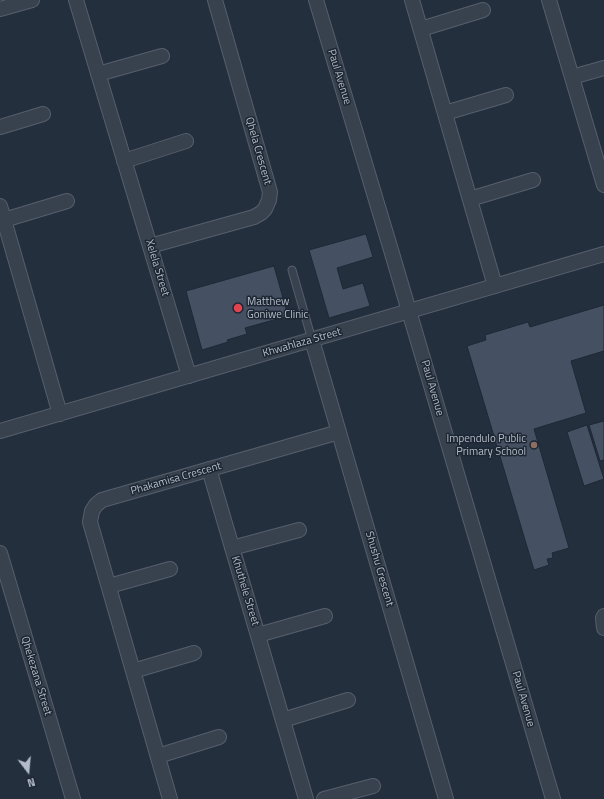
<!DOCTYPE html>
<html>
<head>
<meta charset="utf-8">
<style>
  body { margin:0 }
  #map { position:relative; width:604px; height:799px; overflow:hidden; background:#242f3e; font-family:"Titillium Web",sans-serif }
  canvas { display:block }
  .north { position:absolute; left:8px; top:751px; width:40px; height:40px; -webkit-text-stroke:3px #1d2633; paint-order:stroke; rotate:164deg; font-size:11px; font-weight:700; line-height:16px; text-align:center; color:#b4bcc9 }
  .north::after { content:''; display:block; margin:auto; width:14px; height:18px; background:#b4bcc9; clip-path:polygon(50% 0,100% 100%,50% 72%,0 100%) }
</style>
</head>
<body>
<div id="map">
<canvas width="604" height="799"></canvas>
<div class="north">N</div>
</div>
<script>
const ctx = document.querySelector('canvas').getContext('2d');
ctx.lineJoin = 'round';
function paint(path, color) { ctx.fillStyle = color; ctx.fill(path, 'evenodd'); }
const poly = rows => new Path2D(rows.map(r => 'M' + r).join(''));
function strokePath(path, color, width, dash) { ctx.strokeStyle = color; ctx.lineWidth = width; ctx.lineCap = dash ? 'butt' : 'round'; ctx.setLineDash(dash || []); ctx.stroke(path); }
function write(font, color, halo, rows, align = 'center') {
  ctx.font = font + ' "Titillium Web",sans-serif'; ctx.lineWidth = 3; ctx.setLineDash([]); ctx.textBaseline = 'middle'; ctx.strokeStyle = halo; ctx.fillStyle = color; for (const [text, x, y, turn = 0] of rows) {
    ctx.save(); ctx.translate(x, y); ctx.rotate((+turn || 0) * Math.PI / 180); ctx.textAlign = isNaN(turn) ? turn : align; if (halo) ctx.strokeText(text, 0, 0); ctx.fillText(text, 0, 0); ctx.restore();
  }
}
const building = poly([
  [366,234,373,257,337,268,343,289,363,283,370,306,329,318,309,250,366,234],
  [274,266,288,316,245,328,247,334,227,340,228,342,202,350,186,291,274,266],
  [604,305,604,351,571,361,586,413,534,429,569,548,552,553,553,558,547,559,549,565,534,570,467,346,486,340,485,335,528,322,530,327,604,305],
  [604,421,604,460,600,461,589,425,604,421],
  [587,425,604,479,584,486,567,432,587,425]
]);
const service = poly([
  [292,270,312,340]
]);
const minor = poly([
  [76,0,189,376],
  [316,0,391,250,553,799],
  [412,0,495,286],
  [549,0,604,185],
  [0,9,32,0],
  [421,29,483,10],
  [98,74,162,56],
  [572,77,604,68],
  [445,113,506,95],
  [0,127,43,114],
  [124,161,186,141],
  [470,199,533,180],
  [0,206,60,414],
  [4,220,67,201],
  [150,246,254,217,261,213,265,209,269,200,270,192,215,0],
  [312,340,446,799],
  [0,431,604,254],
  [209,469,306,799],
  [232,548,299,530],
  [0,553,73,799],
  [109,586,170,569],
  [604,616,603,618,604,628],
  [258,635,325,616],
  [133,671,194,653],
  [283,720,348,700],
  [158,756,219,737],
  [170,799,90,522,92,511,96,505,102,500,339,432],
  [324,799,373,786]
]);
const markers = [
  [238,308,5,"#e0444e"],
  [534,445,4,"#8d6e63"]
];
const streetNames = [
  ["Paul Avenue",339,77,73],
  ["Qhela Crescent",258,151,74],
  ["Xelela Street",157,268,73],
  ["Khwahlaza Street",302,343,-16],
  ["Paul Avenue",432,388,74],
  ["Phakamisa Crescent",176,479,-16],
  ["Shushu Crescent",379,569,74],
  ["Khuthele Street",245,591,73],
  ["Qhekezana Street",36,676,73],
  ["Paul Avenue",523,699,74]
];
const poiNames = [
  ["Matthew",247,302],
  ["Goniwe Clinic",247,315],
  ["Impendulo Public",526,439,"right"],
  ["Primary School",526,452,"right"]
];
paint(building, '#455162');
strokePath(building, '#1f2835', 1);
strokePath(service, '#565f6c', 9);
strokePath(minor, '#565f6c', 16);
strokePath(service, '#38414e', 7);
strokePath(minor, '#38414e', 14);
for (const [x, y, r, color] of markers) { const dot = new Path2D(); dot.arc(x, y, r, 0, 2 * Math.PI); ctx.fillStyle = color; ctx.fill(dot); strokePath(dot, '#1d2633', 1.5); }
write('11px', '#b4bcc9', '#1d2633', streetNames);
write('11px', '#b4bcc9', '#1d2633', poiNames, 'left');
</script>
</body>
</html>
